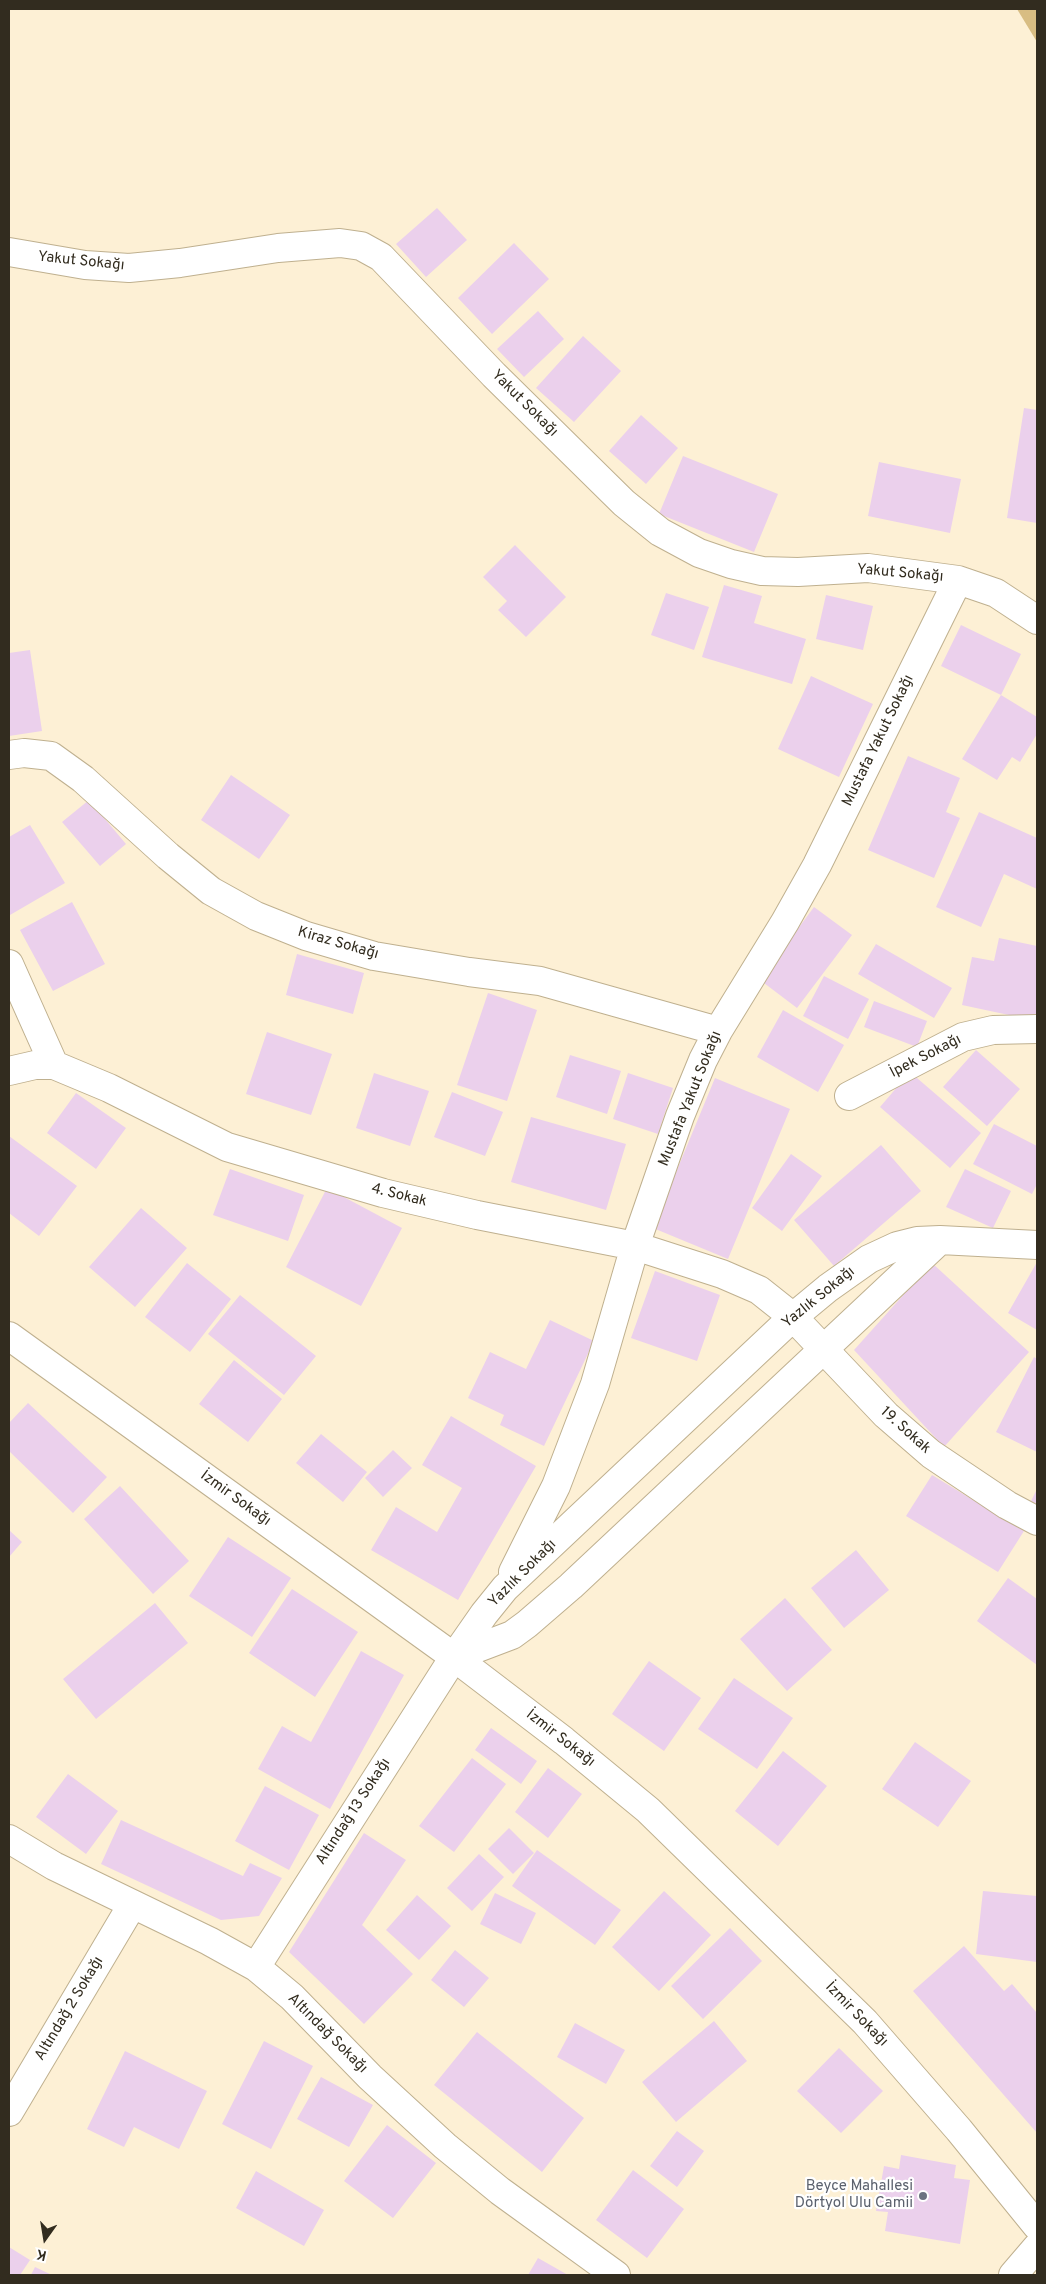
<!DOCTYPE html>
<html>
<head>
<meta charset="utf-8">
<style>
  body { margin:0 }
  #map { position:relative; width:1046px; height:2284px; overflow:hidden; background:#fdf0d5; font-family:Overpass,sans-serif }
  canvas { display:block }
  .frame { position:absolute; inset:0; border:10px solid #322c1f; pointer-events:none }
  .north { position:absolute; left:20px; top:2214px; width:50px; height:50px; -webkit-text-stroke:4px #fff; paint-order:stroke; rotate:193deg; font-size:14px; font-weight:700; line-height:20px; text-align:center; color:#322c1f }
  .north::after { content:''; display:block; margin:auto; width:18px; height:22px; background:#322c1f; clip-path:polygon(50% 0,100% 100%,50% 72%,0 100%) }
</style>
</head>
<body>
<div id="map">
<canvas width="1046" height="2284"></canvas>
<div class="frame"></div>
<div class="north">K</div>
</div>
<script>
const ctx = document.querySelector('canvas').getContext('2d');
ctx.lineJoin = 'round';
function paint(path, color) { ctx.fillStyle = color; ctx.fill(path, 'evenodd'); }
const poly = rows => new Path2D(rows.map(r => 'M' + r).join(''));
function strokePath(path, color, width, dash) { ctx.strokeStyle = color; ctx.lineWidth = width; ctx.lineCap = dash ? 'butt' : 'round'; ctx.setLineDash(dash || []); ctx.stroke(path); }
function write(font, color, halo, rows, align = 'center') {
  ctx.font = font + ' Overpass,sans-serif'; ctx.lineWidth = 4.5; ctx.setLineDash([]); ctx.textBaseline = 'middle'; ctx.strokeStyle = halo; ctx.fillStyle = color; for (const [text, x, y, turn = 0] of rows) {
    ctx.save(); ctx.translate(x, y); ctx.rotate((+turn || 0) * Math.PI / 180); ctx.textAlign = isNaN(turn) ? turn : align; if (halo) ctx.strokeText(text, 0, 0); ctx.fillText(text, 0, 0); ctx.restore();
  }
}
const green = poly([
  [1017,9,1037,9,1037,42]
]);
const building = poly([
  [437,208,467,240,426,277,396,244],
  [514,243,549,279,492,334,458,298],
  [538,311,564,339,524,377,497,349],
  [583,336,621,371,574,422,536,388],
  [1024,408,1037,410,1037,523,1007,518],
  [641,415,678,448,646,484,609,451],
  [683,456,778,494,754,552,659,514],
  [879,462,961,479,950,533,868,516],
  [515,545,566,597,526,637,498,610,507,601,483,577],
  [724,585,762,596,754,623,806,639,792,684,702,657],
  [666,593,709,607,694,650,651,635],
  [826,595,873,606,863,650,816,639],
  [961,625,1021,654,1001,695,941,666],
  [30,650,42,731,9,736,9,653],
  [811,676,873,704,839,777,778,749],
  [1001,695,1037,717,1037,734,1020,762,1012,757,997,780,962,759],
  [908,756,960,778,946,812,960,818,934,878,868,850],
  [231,775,290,815,259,859,201,820],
  [89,800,126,844,100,866,62,822],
  [979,812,1037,838,1037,889,1004,874,981,927,936,907],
  [30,825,65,883,10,915,9,912,9,837],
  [72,902,105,964,53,991,20,930],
  [814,907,852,935,797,1008,760,980],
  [999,938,1037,946,1037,1021,962,1005,972,957,994,961],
  [876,944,952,988,934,1018,858,974],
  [297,954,364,973,353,1014,286,995],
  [824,976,869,999,848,1039,803,1016],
  [488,993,537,1010,507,1101,457,1085],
  [874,1001,927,1021,917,1047,864,1027],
  [783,1010,844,1045,818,1092,757,1057],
  [267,1032,332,1054,311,1115,246,1094],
  [976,1050,1020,1089,987,1126,943,1087],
  [570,1055,621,1071,607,1114,556,1097],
  [910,1072,981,1133,950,1168,880,1107],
  [374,1073,429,1091,410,1146,356,1128],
  [628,1073,673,1088,658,1134,613,1119],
  [715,1078,790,1109,728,1259,653,1228],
  [452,1092,503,1112,485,1156,434,1137],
  [76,1093,126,1128,96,1169,47,1133],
  [531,1117,626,1144,606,1210,511,1182],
  [994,1124,1037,1146,1037,1184,1032,1194,973,1164],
  [9,1136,77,1186,39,1236,9,1213],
  [881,1145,921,1191,834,1266,794,1220],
  [791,1154,822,1176,782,1231,752,1208],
  [230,1169,304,1195,288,1241,213,1215],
  [965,1169,1011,1191,993,1228,946,1207],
  [327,1188,402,1228,361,1306,286,1267],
  [141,1208,187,1248,135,1307,89,1267],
  [1037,1262,1037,1330,1008,1313],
  [187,1263,231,1299,190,1352,145,1317],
  [932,1263,1029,1352,944,1447,854,1350],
  [655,1271,720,1295,697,1361,631,1338],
  [240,1295,316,1356,284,1395,208,1334],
  [550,1320,594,1341,544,1446,500,1425,504,1415,468,1398,490,1352,526,1369],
  [1034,1357,1037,1359,1037,1452,996,1432],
  [234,1360,282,1399,248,1442,199,1404],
  [28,1403,107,1477,73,1513,9,1451,9,1423],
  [451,1416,536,1466,458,1600,371,1550,396,1507,437,1532,462,1488,422,1465],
  [321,1434,367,1472,343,1502,296,1463],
  [393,1450,412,1468,383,1497,365,1478],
  [932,1475,1024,1531,998,1572,906,1516],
  [120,1486,189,1561,153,1594,84,1519],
  [1037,1489,1037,1504,1031,1501],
  [9,1530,22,1542,9,1557],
  [228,1537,291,1578,252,1637,189,1596],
  [856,1550,889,1590,844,1628,811,1588],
  [1008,1578,1037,1599,1037,1665,977,1621],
  [292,1589,358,1632,315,1697,249,1653],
  [785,1598,832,1650,787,1691,740,1639],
  [155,1603,188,1643,96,1719,63,1679],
  [361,1651,404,1675,330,1809,258,1769,282,1726,311,1742],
  [649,1661,701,1698,664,1751,612,1714],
  [734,1678,793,1718,757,1769,698,1729],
  [491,1728,537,1761,521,1784,475,1750],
  [915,1742,971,1781,938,1827,882,1789],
  [783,1751,827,1786,778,1846,735,1811],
  [472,1758,506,1784,454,1852,419,1826],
  [548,1768,582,1794,548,1838,515,1812],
  [68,1774,118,1811,86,1854,36,1817],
  [265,1786,319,1815,289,1870,235,1841],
  [121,1820,243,1876,250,1863,282,1878,259,1916,221,1920,101,1864],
  [509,1828,534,1853,513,1874,488,1849],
  [364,1833,406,1860,362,1925,413,1974,364,2024,289,1952],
  [537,1850,621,1910,595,1945,512,1886],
  [479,1854,504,1877,472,1911,447,1888],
  [664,1891,711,1935,659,1991,612,1947],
  [983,1891,1037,1896,1037,1962,976,1954],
  [495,1893,536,1913,521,1944,480,1924],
  [417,1895,451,1926,419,1960,386,1930],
  [730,1928,762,1961,703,2019,671,1986],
  [964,1946,1004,1991,1012,1984,1037,2013,1037,2133,913,1991],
  [455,1950,489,1978,464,2007,431,1980],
  [714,2021,747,2061,676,2122,642,2082],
  [575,2023,625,2050,606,2084,557,2057],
  [477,2032,584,2118,542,2172,434,2085],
  [264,2041,313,2066,271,2149,222,2124],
  [839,2048,883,2091,841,2133,797,2091],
  [125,2051,207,2091,179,2149,134,2127,124,2147,87,2129],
  [321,2077,373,2105,349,2147,297,2119],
  [387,2125,436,2163,393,2218,344,2181],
  [677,2131,704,2151,677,2187,650,2166],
  [901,2155,956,2165,954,2178,970,2180,960,2244,885,2231,888,2212,876,2211,884,2166,899,2169],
  [633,2170,684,2209,647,2258,596,2220],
  [256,2171,324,2210,304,2246,236,2208],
  [9,2247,30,2260,20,2275,9,2275],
  [538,2258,568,2275,528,2275],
  [35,2267,52,2275,31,2275]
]);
const minor = poly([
  [9,252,85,265,129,268,180,263,278,248,340,243,361,246,381,257,494,375,624,503,660,532,699,553,731,564,762,571,798,572,868,568,958,580,996,593,1037,620],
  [9,755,24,753,51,756,83,779,168,856,211,891,256,916,306,936,374,956,469,972,540,981,718,1031],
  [9,964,54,1065],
  [9,1071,35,1065,54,1065,109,1088,227,1147,383,1193,477,1215,635,1246,722,1274,759,1290,793,1317,886,1415,931,1454,1007,1505,1037,1521],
  [849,1096,963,1037,993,1030,1037,1029],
  [940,1240,1037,1245],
  [513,1572,556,1486,577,1431,595,1384,635,1246,680,1116,703,1060,718,1031,785,922,817,865,958,580],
  [9,1839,54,1866,209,1941,256,1967,292,1997,370,2077,445,2146,500,2191,616,2275],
  [256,1967,454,1657,484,1614,505,1588,793,1317,828,1288,869,1259,897,1246,917,1241,940,1240,571,1586,527,1624,512,1635,454,1657],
  [9,2112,132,1905],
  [1013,2275,1037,2247]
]);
const tertiary = poly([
  [9,1336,454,1657,564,1741,648,1810,865,2022,959,2130,1037,2226]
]);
const markers = [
  [923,2196,5,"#6b7280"]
];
const streetNames = [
  ["Yakut Sokağı",81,262,6],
  ["Yakut Sokağı",524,404,45],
  ["Yakut Sokağı",900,574,5],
  ["Mustafa Yakut Sokağı",879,741,-64],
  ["Kiraz Sokağı",338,944,16],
  ["İpek Sokağı",926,1057,-27],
  ["Mustafa Yakut Sokağı",691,1099,-68],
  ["4. Sokak",399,1196,14],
  ["Yazlık Sokağı",819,1298,-39],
  ["19. Sokak",905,1431,42],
  ["İzmir Sokağı",235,1499,36],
  ["Yazlık Sokağı",523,1574,-45],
  ["İzmir Sokağı",560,1739,38],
  ["Altındağ 13 Sokağı",354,1812,-57],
  ["Altındağ 2 Sokağı",70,2009,-59],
  ["İzmir Sokağı",856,2015,46],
  ["Altındağ Sokağı",327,2034,45]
];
const worshipNames = [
  ["Beyce Mahallesi",913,2187],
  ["Dörtyol Ulu Camii",913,2204]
];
paint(green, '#d8bd83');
paint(building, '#ebd0ec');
strokePath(minor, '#bfb08f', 30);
strokePath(tertiary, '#bfb08f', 30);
strokePath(minor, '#fff', 28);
strokePath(tertiary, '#fff', 28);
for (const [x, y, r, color] of markers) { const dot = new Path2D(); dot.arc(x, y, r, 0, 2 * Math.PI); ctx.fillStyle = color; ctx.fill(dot); strokePath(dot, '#fff', 2); }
write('15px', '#322c1f', '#fff', streetNames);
write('15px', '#5b616d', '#fff', worshipNames, 'right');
</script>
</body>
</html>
